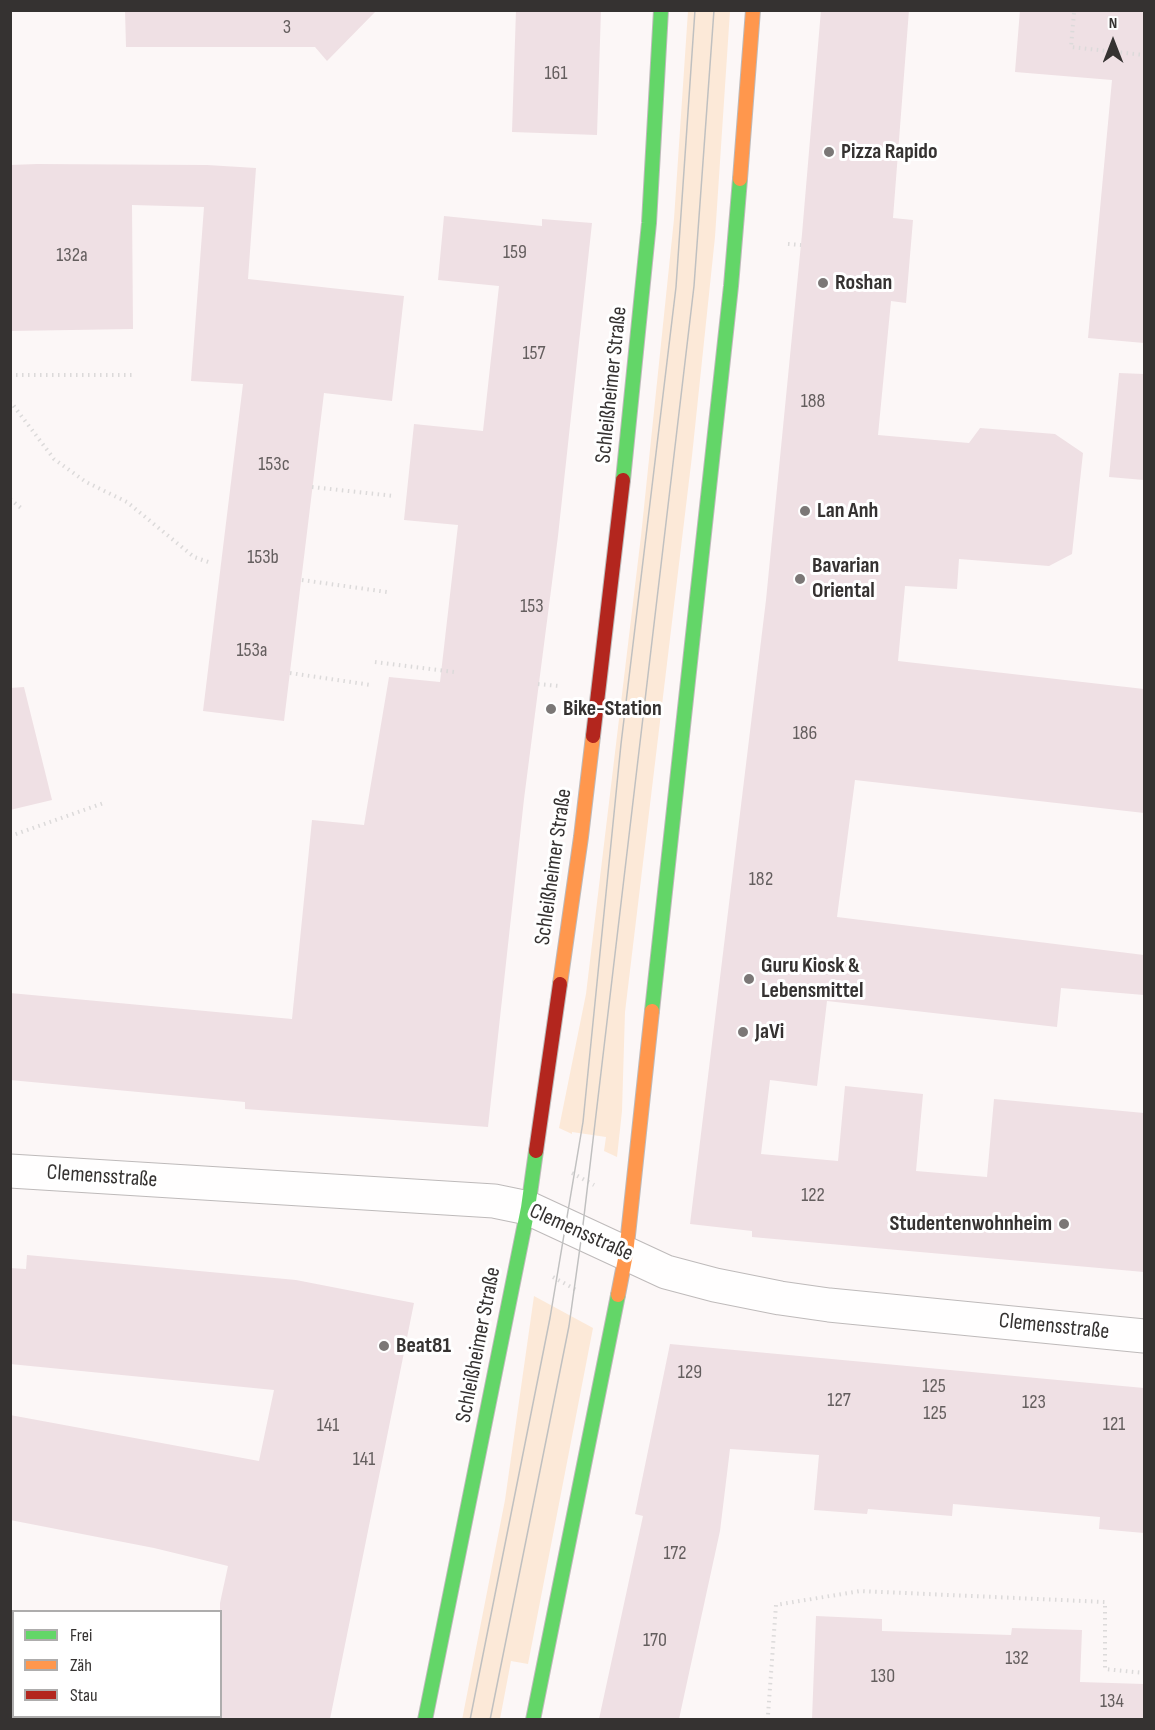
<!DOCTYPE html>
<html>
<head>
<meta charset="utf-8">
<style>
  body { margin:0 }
  #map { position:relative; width:1155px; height:1730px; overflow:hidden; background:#fcf7f7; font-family:"Sofia Sans Condensed",sans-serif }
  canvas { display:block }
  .frame { position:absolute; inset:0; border:12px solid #353231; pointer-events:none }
  .legend { position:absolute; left:12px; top:1610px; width:210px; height:108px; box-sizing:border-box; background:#fff; border:2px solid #aeadad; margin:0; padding:8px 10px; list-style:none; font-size:18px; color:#353231 }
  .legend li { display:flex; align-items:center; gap:12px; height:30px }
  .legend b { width:30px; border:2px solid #aeadad }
  .north { position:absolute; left:1083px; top:12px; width:60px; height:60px; -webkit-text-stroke:4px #fff; paint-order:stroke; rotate:0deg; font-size:16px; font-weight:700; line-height:24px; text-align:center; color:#353231 }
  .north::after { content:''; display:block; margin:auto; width:21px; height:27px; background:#353231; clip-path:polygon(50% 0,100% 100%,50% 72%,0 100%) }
</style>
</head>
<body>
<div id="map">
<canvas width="1155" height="1730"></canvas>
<div class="frame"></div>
<ul class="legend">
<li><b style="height:8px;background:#63d668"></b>Frei</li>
<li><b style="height:8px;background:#ff974d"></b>Zäh</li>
<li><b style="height:8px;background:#b3261e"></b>Stau</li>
</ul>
<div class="north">N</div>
</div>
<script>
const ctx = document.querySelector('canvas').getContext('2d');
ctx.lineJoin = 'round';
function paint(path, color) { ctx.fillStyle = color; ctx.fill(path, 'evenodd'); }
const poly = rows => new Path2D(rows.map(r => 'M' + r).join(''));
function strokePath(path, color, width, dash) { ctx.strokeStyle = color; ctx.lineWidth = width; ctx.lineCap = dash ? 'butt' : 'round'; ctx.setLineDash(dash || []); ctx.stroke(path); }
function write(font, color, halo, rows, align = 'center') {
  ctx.font = font + ' "Sofia Sans Condensed",sans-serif'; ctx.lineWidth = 6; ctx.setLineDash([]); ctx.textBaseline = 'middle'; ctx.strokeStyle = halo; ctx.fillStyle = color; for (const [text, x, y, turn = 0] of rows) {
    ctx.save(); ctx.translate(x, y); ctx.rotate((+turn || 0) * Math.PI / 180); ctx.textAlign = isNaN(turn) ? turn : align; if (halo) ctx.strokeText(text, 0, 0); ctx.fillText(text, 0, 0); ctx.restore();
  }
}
const green = poly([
  [688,11,730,11,715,237,692,456,625,1012,622,1111,617,1157,604,1151,606,1137,572,1132,572,1134,559,1128,586,994,641,536,674,219],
  [534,1296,593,1328,528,1664,511,1661,500,1719,462,1720,505,1500]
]);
const building = poly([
  [125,10,377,10,327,61,315,47,126,47],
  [516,10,601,10,597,135,512,132],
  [821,10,909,10,893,218,913,220,906,303,891,301,878,435,969,443,980,428,1055,434,1083,453,1072,554,1049,566,959,559,957,589,905,586,898,661,1144,689,1144,813,855,780,837,917,1144,955,1144,995,1061,988,1057,1027,827,1001,817,1086,770,1080,761,1154,838,1161,845,1086,923,1094,916,1171,987,1177,994,1099,1144,1113,1144,1272,752,1237,752,1231,690,1224,766,600,802,234],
  [1020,10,1144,10,1144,343,1088,338,1112,80,1015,72],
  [37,164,207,165,256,168,248,279,404,296,392,401,324,393,284,721,203,711,243,384,191,381,204,207,132,205,133,329,10,331,10,165],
  [444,216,542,226,542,219,592,223,558,536,524,799,488,1127,245,1109,245,1102,10,1080,10,993,292,1019,312,820,364,825,389,677,440,682,458,525,404,520,414,424,483,431,499,286,438,280],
  [1119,373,1144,374,1144,480,1109,477],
  [24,687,52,800,10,810,10,688],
  [27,1255,296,1280,414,1303,330,1719,220,1719,220,1603,228,1566,154,1548,10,1520,10,1415,259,1461,274,1390,10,1364,10,1268,26,1269],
  [670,1344,1144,1388,1144,1533,1099,1529,1100,1517,953,1504,952,1516,868,1509,867,1514,814,1510,819,1455,730,1449,720,1531,679,1719,599,1719,643,1516,635,1514],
  [816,1616,882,1619,882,1631,1011,1635,1012,1628,1082,1630,1080,1682,1144,1684,1144,1719,812,1719]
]);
const path = poly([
  [1074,13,1071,47,1144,55],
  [788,244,801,245],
  [10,375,133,375],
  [10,401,54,459,86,482,127,502,194,557,211,563],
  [312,487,394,496],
  [10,499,21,508],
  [302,580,387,592],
  [375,662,454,672],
  [290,673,371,685],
  [538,684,559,686],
  [10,836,104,803],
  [572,1173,594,1185],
  [553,1277,578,1291],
  [766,1720,768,1715,776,1605,860,1591,1105,1602,1105,1669,1144,1673]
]);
const street = poly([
  [10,1171,494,1201,528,1208,666,1272,715,1285,780,1298,829,1305,1144,1336]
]);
const fast = poly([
  [623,480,649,223,661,10],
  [652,1011,731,286,740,179],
  [425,1720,528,1208,536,1151],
  [533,1720,618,1295]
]);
const slow = poly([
  [740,179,753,10],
  [560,984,581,837,593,736],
  [618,1295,626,1254,652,1011]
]);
const jam = poly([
  [593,736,623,480],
  [536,1151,560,984]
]);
const tram = poly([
  [470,1720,550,1318,583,1122,621,744,676,287,695,10],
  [490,1720,569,1326,582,1233,694,286,714,10]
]);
const markers = [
  [829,152,6,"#7b7776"],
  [823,283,6,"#7b7776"],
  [805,511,6,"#7b7776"],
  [800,579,6,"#7b7776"],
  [551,709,6,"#7b7776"],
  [749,979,6,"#7b7776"],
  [743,1032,6,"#7b7776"],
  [1064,1224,6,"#7b7776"],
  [384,1346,6,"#7b7776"]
];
const numberNames = [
  ["3",287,28],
  ["161",556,74],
  ["159",515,253],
  ["132a",72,256],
  ["157",534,354],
  ["188",813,402],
  ["153c",274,465],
  ["153b",263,558],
  ["153",532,607],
  ["153a",252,651],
  ["186",805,734],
  ["182",761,880],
  ["122",813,1196],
  ["129",690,1373],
  ["125",934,1387],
  ["127",839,1401],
  ["123",1034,1403],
  ["125",935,1414],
  ["121",1114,1425],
  ["141",328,1426],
  ["141",364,1460],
  ["172",675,1554],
  ["170",655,1641],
  ["132",1017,1659],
  ["130",883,1677],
  ["134",1112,1702]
];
const poiNames = [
  ["Pizza Rapido",841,152],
  ["Roshan",835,283],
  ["Lan Anh",817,511],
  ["Bavarian",812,566],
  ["Oriental",812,591],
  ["Bike-Station",563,709],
  ["Guru Kiosk &",761,966],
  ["Lebensmittel",761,991],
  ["JaVi",755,1032],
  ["Studentenwohnheim",1052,1224,"right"],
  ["Beat81",396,1346]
];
const streetNames = [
  ["Schleißheimer Straße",612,385,-84],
  ["Schleißheimer Straße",554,867,-82],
  ["Clemensstraße",102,1177,4],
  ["Clemensstraße",581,1233,24],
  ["Clemensstraße",1054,1327,6],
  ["Schleißheimer Straße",479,1345,-79]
];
paint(green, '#fce9d8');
paint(building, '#efe0e4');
strokePath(street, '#bebaba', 35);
strokePath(fast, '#bebaba', 16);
strokePath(slow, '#bebaba', 16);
strokePath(jam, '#bebaba', 16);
strokePath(path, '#dcdada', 4, [1.5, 4.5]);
strokePath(street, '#fffefe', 33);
strokePath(fast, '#63d668', 14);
strokePath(slow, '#ff974d', 14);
strokePath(jam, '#b3261e', 14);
strokePath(tram, '#c0c0c0', 1.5);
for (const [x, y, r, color] of markers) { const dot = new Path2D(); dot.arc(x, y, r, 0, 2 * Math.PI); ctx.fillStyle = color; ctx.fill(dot); strokePath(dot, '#fff', 2); }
write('20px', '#645e5e', null, numberNames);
write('bold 22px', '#353231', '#fff', poiNames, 'left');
write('22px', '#353231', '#fff', streetNames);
</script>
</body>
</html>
